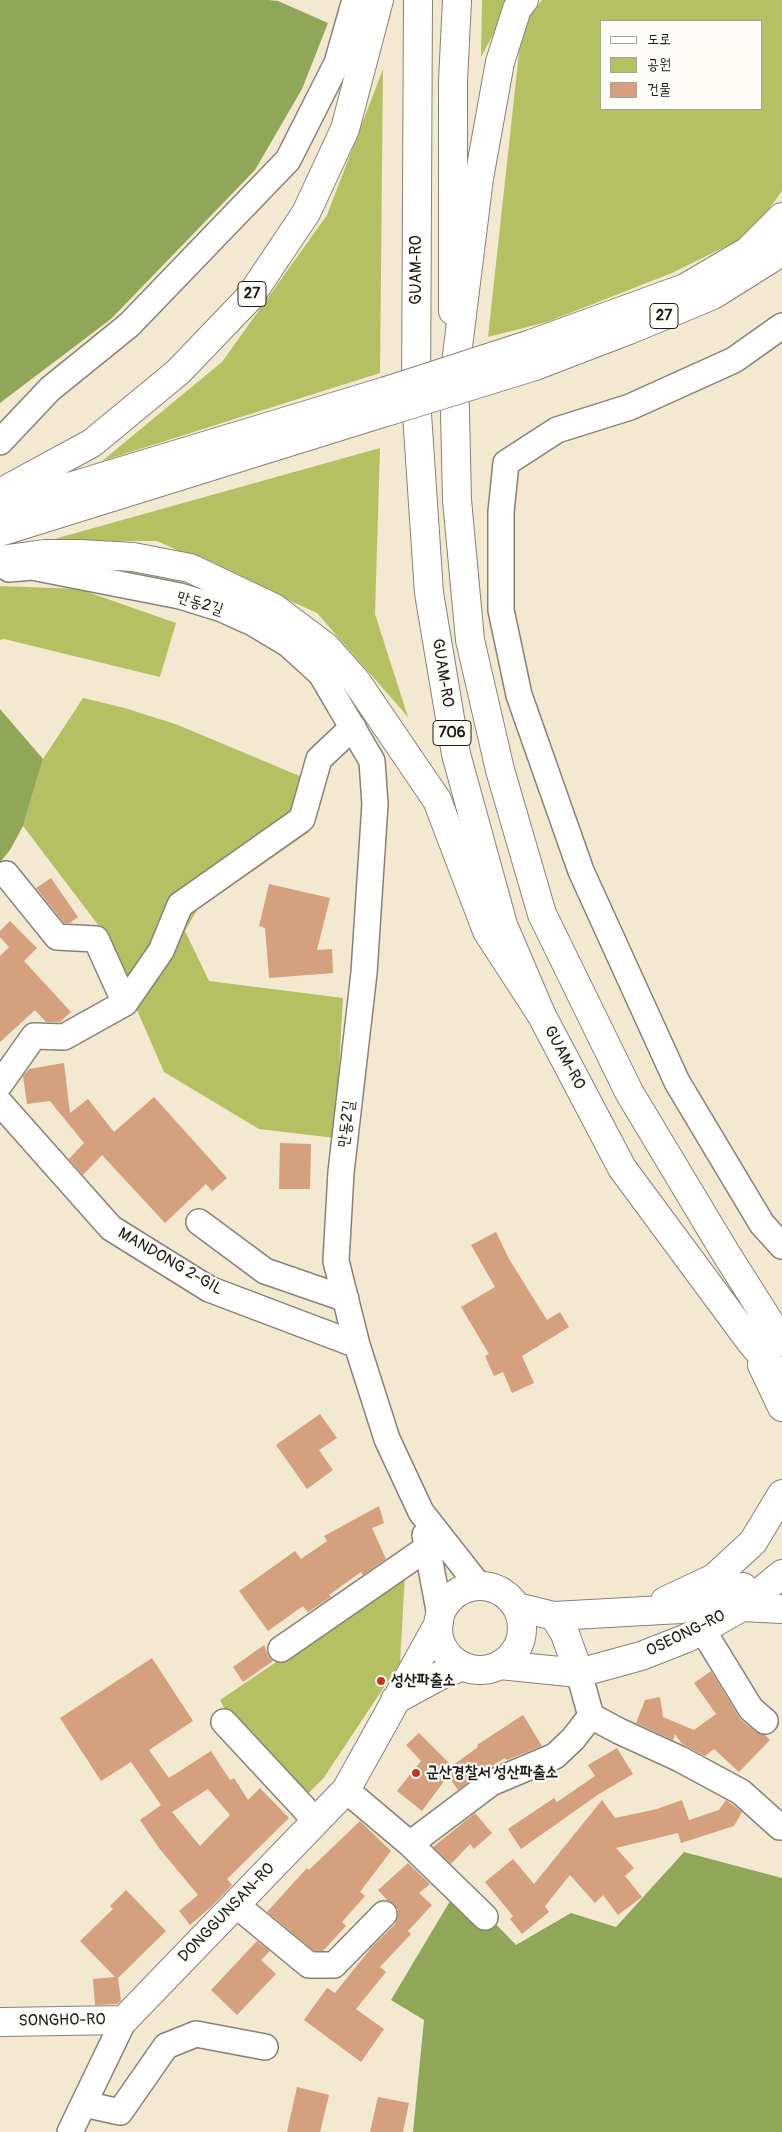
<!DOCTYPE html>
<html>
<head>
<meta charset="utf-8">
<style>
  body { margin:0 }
  #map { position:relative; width:782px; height:2132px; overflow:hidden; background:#f3e9d1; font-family:Pangolin,"Poor Story",sans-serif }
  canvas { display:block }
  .legend { position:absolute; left:600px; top:20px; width:162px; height:90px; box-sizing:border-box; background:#fdfcf7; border:1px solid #a3a29f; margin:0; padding:6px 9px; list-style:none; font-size:15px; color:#1c1c1c }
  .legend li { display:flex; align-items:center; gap:10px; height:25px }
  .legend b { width:25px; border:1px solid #a3a29f }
</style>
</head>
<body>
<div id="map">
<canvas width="782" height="2132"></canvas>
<ul class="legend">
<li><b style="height:6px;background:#fff"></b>도로</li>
<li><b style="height:14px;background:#b5c062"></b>공원</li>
<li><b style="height:14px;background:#d4a07e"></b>건물</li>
</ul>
</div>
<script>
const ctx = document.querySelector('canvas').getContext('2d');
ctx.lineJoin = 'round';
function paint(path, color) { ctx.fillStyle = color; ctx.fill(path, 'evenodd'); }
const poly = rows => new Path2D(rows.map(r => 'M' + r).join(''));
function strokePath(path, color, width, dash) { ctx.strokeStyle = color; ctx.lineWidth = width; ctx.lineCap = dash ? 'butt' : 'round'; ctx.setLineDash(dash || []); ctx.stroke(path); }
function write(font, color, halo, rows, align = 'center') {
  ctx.font = font + ' Pangolin,"Poor Story",sans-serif'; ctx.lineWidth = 4.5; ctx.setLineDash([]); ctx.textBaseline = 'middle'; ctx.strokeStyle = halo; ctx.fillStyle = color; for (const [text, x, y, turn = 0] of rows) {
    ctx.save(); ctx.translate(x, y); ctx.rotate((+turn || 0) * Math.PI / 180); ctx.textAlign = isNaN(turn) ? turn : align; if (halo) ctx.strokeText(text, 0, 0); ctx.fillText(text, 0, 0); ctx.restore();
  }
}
const green = poly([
  [482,0,512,0,481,57],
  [542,0,782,0,782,191,751,234,672,273,547,322,488,337,522,25],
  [601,21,761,21,761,109,601,109],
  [383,69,380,373,102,461,222,362,327,215],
  [380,448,375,614,408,717,317,613,157,541,47,541],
  [0,586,79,589,176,623,160,677,4,639,0,640],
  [83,698,125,708,178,725,302,777,309,832,197,910,185,931,209,981,343,998,335,1138,259,1129,164,1072,102,930,23,826,43,759],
  [405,1575,400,1663,323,1779,294,1807,252,1762,220,1700]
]);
const forest = poly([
  [0,0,268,0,278,1,328,23,302,89,255,170,111,319,0,403],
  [0,709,43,759,23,826,10,850,0,862],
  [684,1852,782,1878,782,2132,413,2132,424,2020,391,2000,459,1886,516,1945,571,1913,616,1927]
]);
const building = poly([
  [51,878,78,917,70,923,64,923,36,888],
  [269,884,330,898,317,950,332,949,333,973,269,978,265,928,259,926],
  [10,921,37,948,24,961,71,1012,60,1022,46,1022,35,1010,0,1042,0,956,9,947,0,937,0,931],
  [64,1063,70,1113,88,1099,114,1132,154,1097,227,1178,212,1191,206,1184,165,1223,102,1155,83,1175,69,1159,84,1143,50,1101,27,1104,23,1076,29,1069],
  [280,1143,311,1144,310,1189,279,1189],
  [496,1232,509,1259,547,1320,560,1312,569,1327,522,1356,534,1383,512,1393,503,1372,494,1376,485,1356,489,1354,461,1307,495,1287,471,1245],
  [320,1414,337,1438,319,1450,333,1470,307,1489,276,1445],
  [379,1506,384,1523,372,1528,386,1559,363,1575,361,1572,329,1595,331,1597,308,1612,303,1606,268,1631,239,1591,295,1551,301,1559,327,1541,324,1536],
  [264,1645,269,1657,273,1661,243,1682,233,1667],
  [152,1658,193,1721,149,1750,169,1778,211,1751,230,1780,234,1778,248,1800,260,1788,289,1818,227,1879,232,1885,211,1907,190,1925,179,1911,198,1895,159,1848,140,1820,161,1805,131,1762,101,1781,60,1718],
  [208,1789,230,1815,200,1846,172,1812],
  [711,1671,741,1720,756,1732,765,1735,770,1740,739,1772,714,1749,705,1756,682,1744,675,1734,673,1740,636,1723,645,1700,660,1697,663,1717,694,1730,716,1714,694,1683],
  [523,1715,542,1746,507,1760,505,1758,482,1772,458,1790,448,1776,422,1811,397,1791,421,1761,406,1745,419,1733,452,1766,478,1747,477,1745],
  [617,1748,633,1774,599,1794,521,1849,508,1829,554,1798,557,1802,595,1776,588,1765],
  [602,1800,615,1818,657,1809,682,1800,689,1820,719,1810,726,1800,742,1812,734,1826,681,1843,678,1833,616,1848,634,1868,625,1876,642,1897,618,1915,603,1895,595,1903,570,1875,545,1906,549,1912,522,1934,510,1919,513,1916,485,1882,513,1859,534,1884],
  [475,1813,492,1833,474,1849,470,1844,451,1864,433,1847],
  [360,1821,391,1851,360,1892,365,1896,342,1922,346,1926,323,1951,314,1951,267,1912,307,1868,309,1870],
  [408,1863,430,1884,419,1893,432,1905,408,1931,411,1934,380,1967,386,1972,356,2009,384,2029,361,2062,304,2020,327,1988,335,1993,371,1948,395,1924,398,1917,398,1910,394,1904,387,1900,378,1890],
  [126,1890,166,1931,118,1978,121,2001,117,2004,95,2005,93,1979,115,1977,80,1941,113,1909,110,1906],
  [257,1941,270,1951,261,1960,276,1974,237,2015,211,1990],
  [297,2087,329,2095,320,2132,287,2132],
  [378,2097,409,2103,403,2132,370,2132]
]);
const minor = poly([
  [782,326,734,360,630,407,557,430,506,463,501,512,501,610,519,695,581,871,677,1082,762,1224,782,1246],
  [0,442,50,389,129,325,288,160,337,63,355,0],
  [9,569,32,567,180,596,222,609,253,623,288,644,321,674,372,761,375,804,364,973,341,1172,336,1261,357,1345,387,1439,421,1512,479,1586],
  [6,874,57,937,96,939,125,1003],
  [0,1084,34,1036,64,1037,125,1003,161,951,180,905,302,819,319,759,353,727],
  [0,1103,111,1228,209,1289,357,1345],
  [199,1222,265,1271,346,1299],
  [425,1535,440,1616],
  [702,1629,751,1709,765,1721],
  [281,1649,427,1548],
  [579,1673,591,1716,619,1731,680,1759,741,1792,780,1827],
  [224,1722,316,1821],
  [346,1790,410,1844,485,1917],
  [410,1844,491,1783,555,1756,573,1739,591,1716],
  [235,1904,309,1965,334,1965,384,1914],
  [84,2104,120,2112,166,2046,196,2034,265,2047],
  [70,2132,124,2020]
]);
const major = poly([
  [418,0,416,399,429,593,456,754,503,925,541,1014,622,1168,750,1341,782,1379],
  [453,311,453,81,457,0],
  [454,369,457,500,470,640,500,770,542,914,629,1092,725,1252,782,1342],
  [762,1365,782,1407],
  '438 1628a42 42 0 1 1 84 0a42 42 0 1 1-84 0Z',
  [665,1601,714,1578,753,1542,782,1494],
  [517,1607,554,1616,681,1609,718,1600,743,1587],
  [742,1607,782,1609],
  [554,1616,565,1634,579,1673],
  [500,1665,579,1673,641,1656,687,1638,742,1607,782,1574],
  [395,1700,443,1674,463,1666],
  [0,2022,124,2020,346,1790,439,1623]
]);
const highway = poly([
  [531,344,685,288,748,251,782,217],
  [535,366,629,330,713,295,772,258,782,247],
  [454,379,479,178,500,62,517,9,524,0],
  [0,493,92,443,178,372,249,298,306,213,345,129,379,0],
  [0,508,386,391],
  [0,532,389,411],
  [0,560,45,554,80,554,133,557,190,568,274,608,326,647,356,681,437,800,487,931,541,1014]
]);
const highwayBridge = poly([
  [386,391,531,344],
  [389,411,535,366]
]);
const markers = [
  [381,1681,5,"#c8321e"],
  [416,1773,5,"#c8321e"]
];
const shields = [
  [252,294,28],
  [664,316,28],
  [452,733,38]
];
const shieldNames = [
  ["27",252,294],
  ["27",664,316],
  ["706",452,733]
];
const streetNames = [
  ["GUAM-RO",417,270,-90],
  ["만동2길",200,604,17],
  ["GUAM-RO",442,673,81],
  ["GUAM-RO",564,1058,62],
  ["만동2길",347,1124,-83],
  ["MANDONG 2-GIL",170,1262,30],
  ["OSEONG-RO",686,1634,-26],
  ["DONGGUNSAN-RO",227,1913,-46],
  ["SONGHO-RO",62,2021,-1]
];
const poiNames = [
  ["성산파출소",391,1681],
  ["군산경찰서 성산파출소",426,1773]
];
paint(green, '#b5c062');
paint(forest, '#90a658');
paint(building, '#d4a07e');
strokePath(minor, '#888276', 28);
strokePath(major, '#888276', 30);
strokePath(highway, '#888276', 30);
strokePath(minor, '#fff', 25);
strokePath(major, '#fff', 28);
strokePath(highway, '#fff', 28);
strokePath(highwayBridge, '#888276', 30, []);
strokePath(highwayBridge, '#fff', 28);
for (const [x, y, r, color] of markers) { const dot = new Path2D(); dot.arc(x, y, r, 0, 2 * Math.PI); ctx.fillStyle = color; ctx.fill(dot); strokePath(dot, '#fdfcf7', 2); }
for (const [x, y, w] of shields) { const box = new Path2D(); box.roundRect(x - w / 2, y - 12.5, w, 25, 4); ctx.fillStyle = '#fdfcf7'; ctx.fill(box); strokePath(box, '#1c1c1c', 1); }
write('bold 15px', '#1c1c1c', null, shieldNames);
write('16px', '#1c1c1c', '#fdfcf7', streetNames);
write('bold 16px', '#1c1c1c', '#fdfcf7', poiNames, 'left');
</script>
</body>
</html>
